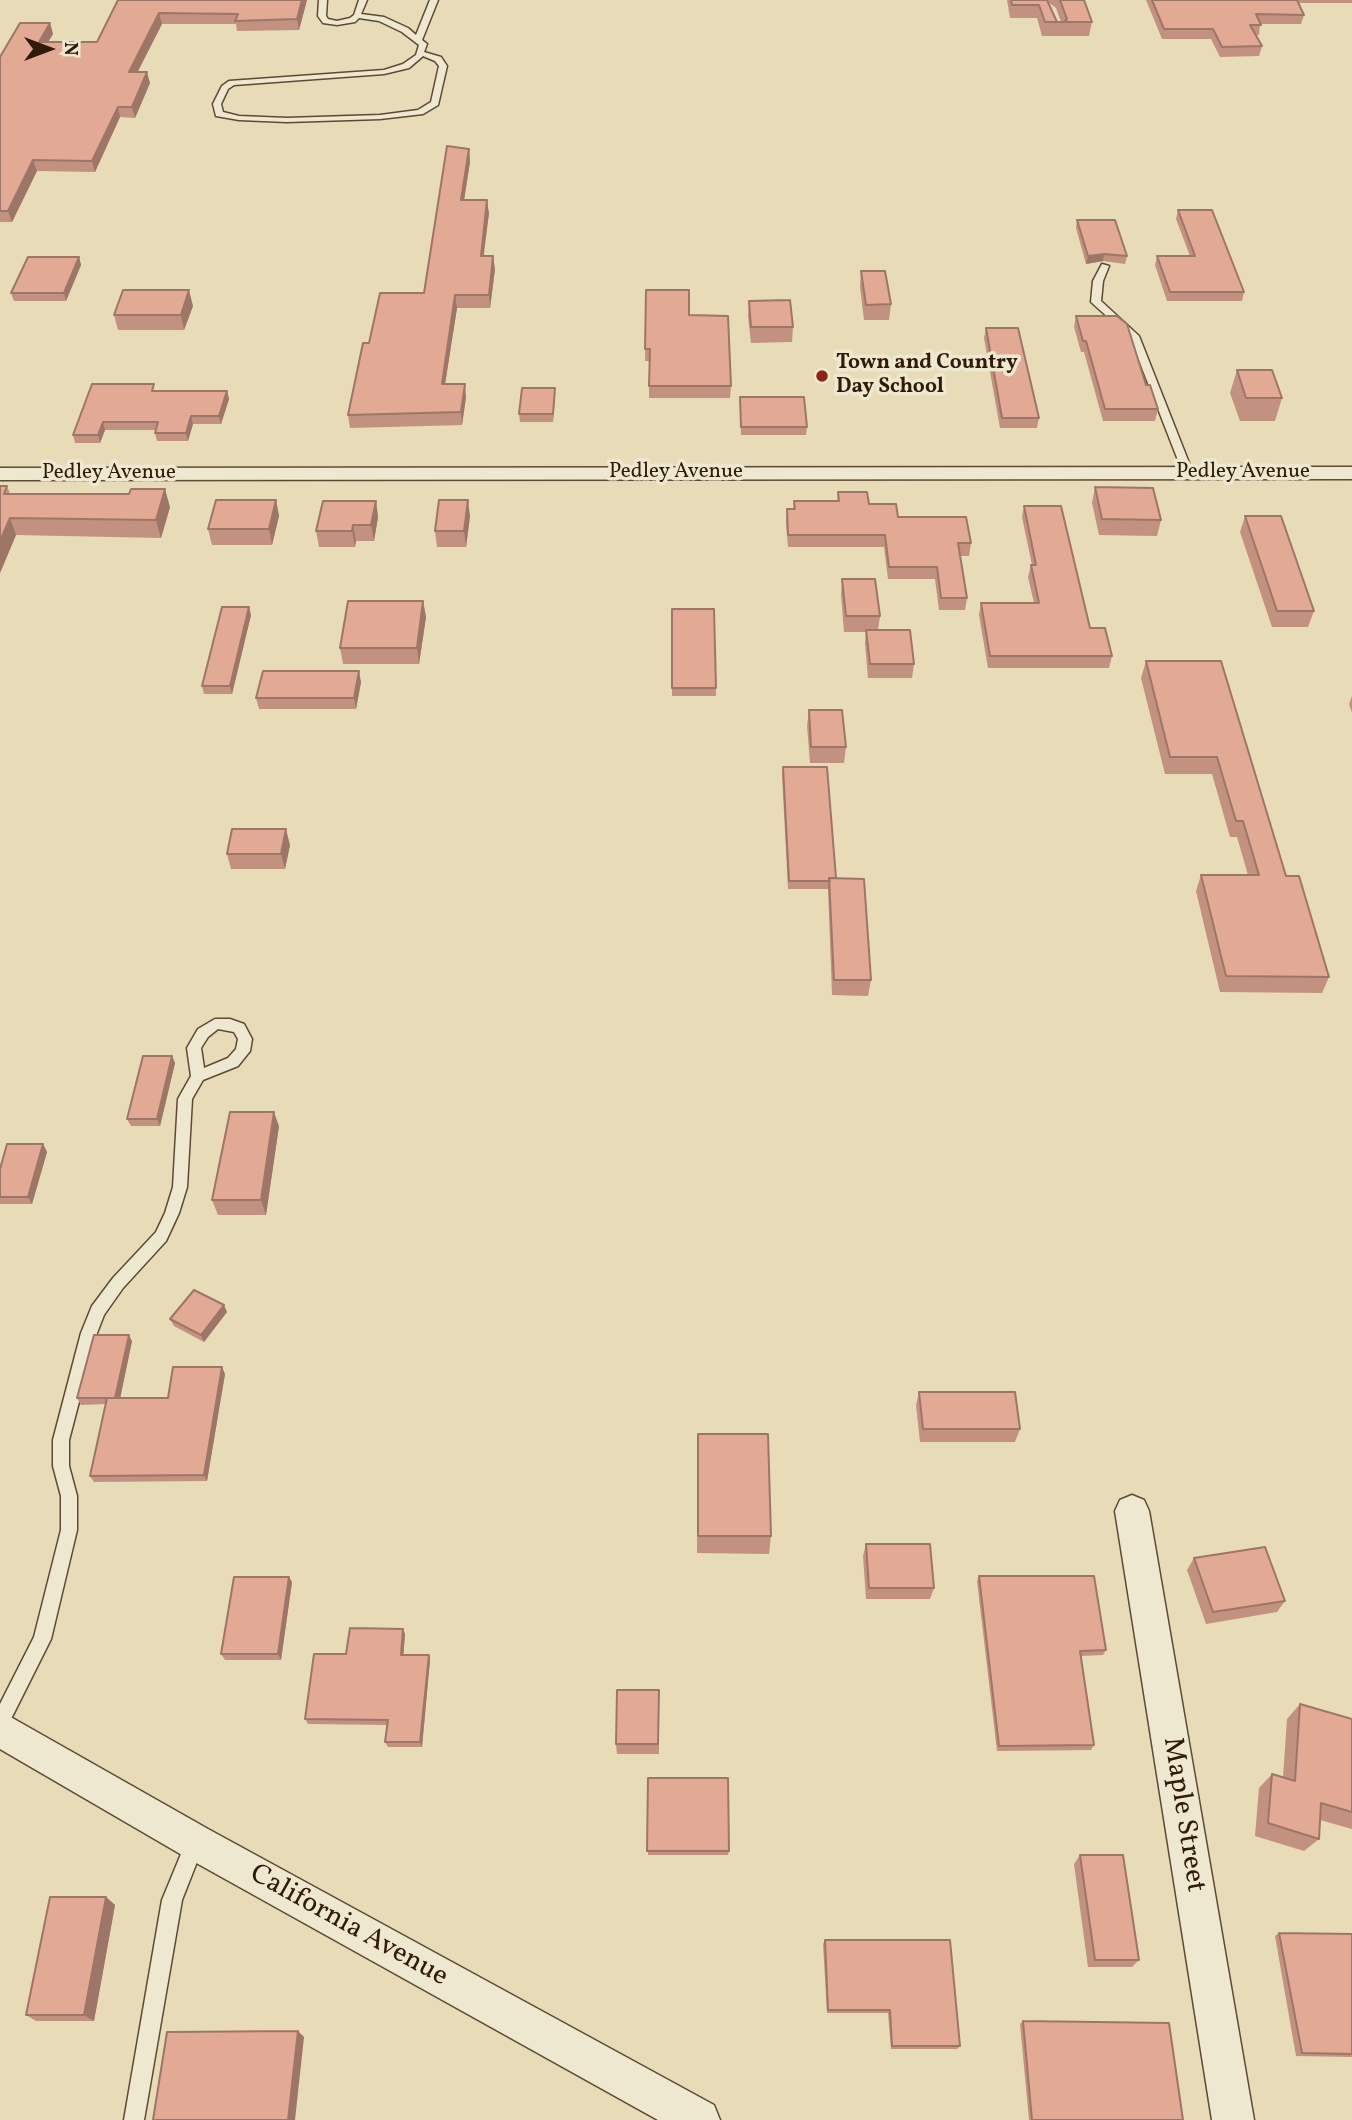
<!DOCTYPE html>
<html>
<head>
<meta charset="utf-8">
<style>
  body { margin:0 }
  #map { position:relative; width:1352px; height:2120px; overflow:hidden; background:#e7dbb8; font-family:Vollkorn,serif }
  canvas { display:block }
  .north { position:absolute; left:14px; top:14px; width:70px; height:70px; -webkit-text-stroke:5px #efe8d1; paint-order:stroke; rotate:90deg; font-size:19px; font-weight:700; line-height:28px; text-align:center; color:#301a08 }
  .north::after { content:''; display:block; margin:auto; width:24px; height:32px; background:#301a08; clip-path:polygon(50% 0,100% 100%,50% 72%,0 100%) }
</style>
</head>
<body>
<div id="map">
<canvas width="1352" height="2120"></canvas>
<div class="north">N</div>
</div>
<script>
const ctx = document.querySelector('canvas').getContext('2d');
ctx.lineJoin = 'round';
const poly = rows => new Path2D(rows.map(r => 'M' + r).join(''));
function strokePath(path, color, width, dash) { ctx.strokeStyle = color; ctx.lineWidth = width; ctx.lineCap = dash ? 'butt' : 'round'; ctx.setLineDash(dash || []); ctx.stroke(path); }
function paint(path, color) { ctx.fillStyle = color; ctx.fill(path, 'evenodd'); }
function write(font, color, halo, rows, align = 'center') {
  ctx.font = font + ' Vollkorn,serif'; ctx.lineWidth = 7; ctx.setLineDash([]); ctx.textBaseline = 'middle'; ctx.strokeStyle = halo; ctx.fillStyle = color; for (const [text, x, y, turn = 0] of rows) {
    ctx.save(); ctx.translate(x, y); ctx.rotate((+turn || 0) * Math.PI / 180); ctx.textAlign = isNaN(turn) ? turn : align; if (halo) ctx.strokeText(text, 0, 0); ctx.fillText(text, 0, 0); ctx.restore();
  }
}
const service = poly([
  [319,0,327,0,326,16,328,19,337,21,350,18,354,15,359,0,367,0,361,14,384,17,408,28,416,35,430,0,438,0,422,40,427,44,424,52,441,57,447,66,438,105,423,114,380,119,287,122,239,120,216,116,213,104,222,86,229,81,384,70,403,64,416,55,419,45,402,32,379,21,359,18,355,22,337,25,323,23,318,16,319,0],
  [423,56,435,61,439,66,431,102,418,110,380,115,287,118,239,116,223,112,221,104,228,89,234,85,384,74,409,68,423,56],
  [1102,264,1109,266,1103,281,1101,301,1139,336,1193,473,1192,475,1184,475,1183,473,1130,337,1091,302,1093,281,1102,264],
  [215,1019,230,1019,244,1024,252,1039,250,1051,238,1066,203,1080,192,1099,187,1187,179,1213,166,1241,123,1288,104,1315,97,1333,69,1440,69,1466,77,1496,77,1530,51,1639,6,1729,0,1732,0,1704,34,1637,61,1530,61,1496,53,1466,53,1440,81,1333,92,1306,113,1278,156,1232,165,1213,173,1187,178,1099,191,1076,187,1048,198,1029,215,1019],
  [218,1029,234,1032,238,1039,236,1049,228,1058,204,1068,201,1048,208,1037,218,1029],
  [195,1835,202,1837,204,1844,182,1900,144,2120,124,2120,162,1900,188,1837,195,1835]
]);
const minor = poly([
  [1352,467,1352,479,0,480,0,468,1352,467],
  [1132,1495,1144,1500,1149,1511,1254,2120,1212,2120,1115,1511,1120,1500,1132,1495],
  [0,1711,208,1829,714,2105,720,2120,658,2120,182,1855,0,1749,0,1711]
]);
const wall = poly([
  [118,0,307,0,299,30,237,31,236,24,162,24,137,72,150,83,135,118,120,117,95,172,37,171,12,222,0,222,0,57,50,23,53,34,48,42,97,42],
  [1007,0,1084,0,1092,22,1089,36,1042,36,1037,18,1010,18],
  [1048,2,1056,8,1061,22,1057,22],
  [1146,0,1352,0,1352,3,1298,3,1304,15,1301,24,1260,24,1259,35,1255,35,1262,46,1259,56,1220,57,1211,39,1162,39],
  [469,149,470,162,464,200,489,213,483,256,495,269,490,308,457,308,445,384,466,397,462,425,350,428,348,415,369,343,424,293],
  [1178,210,1244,292,1242,301,1167,301,1155,265,1157,256,1190,256,1176,219],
  [1077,220,1127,256,1125,264,1103,261,1086,264,1076,228],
  [79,257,81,265,66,301,14,301,11,293],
  [861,271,891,304,889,320,864,320,860,287],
  [646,290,689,315,731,386,730,398,649,398,649,361,645,361],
  [749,301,793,327,792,342,751,343,748,316],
  [193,306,184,330,118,330,114,315],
  [1076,316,1146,385,1158,409,1155,421,1103,421,1084,352,1081,352,1074,327],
  [986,328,1039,418,1037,428,1000,428,984,338],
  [1237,370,1282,398,1275,421,1240,421,1230,393],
  [156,391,227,391,229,399,221,424,193,424,188,441,157,441,155,433,156,430,105,430,100,443,75,443,73,435],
  [555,396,553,422,520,422,519,414],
  [740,397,807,427,806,435,741,435],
  [0,486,7,486,10,494,170,507,161,538,16,535,0,573],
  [1095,487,1161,520,1157,536,1099,535,1092,503],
  [838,492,869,504,898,517,971,543,969,556,960,556,967,598,965,610,939,610,935,579,888,579,884,547,788,547,786,522,787,509,793,509,794,501,837,501],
  [276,500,279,516,272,545,212,545,208,529],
  [376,501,378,517,374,541,356,541,355,547,319,547,316,531],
  [1024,506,1090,628,1112,656,1109,668,988,668,979,615,981,603,1034,603,1028,577,1031,565,1032,565,1022,517],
  [470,516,466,547,437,547,435,531],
  [1245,516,1314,611,1308,627,1272,627,1240,532],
  [842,579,880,616,878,630,914,664,912,678,868,678,865,643,866,632,844,632,841,595],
  [423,601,426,617,419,664,343,664,340,648],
  [672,609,714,609,716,696,672,696],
  [251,615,232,694,204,694,202,686],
  [1146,661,1221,661,1286,876,1329,977,1322,993,1220,992,1196,891,1201,875,1248,875,1237,837,1230,837,1212,774,1165,774,1141,678],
  [361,682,356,709,259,709,256,698],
  [1352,696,1352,713,1349,704],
  [809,710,846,747,844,763,810,763,807,726],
  [783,767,836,878,871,980,868,996,832,995,828,889,788,889,782,775],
  [290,845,285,869,231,869,227,854],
  [172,1056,175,1063,160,1126,131,1126,127,1119],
  [279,1126,266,1215,218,1215,212,1200],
  [43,1144,47,1152,32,1204,0,1204,0,1169],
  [227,1312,204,1342,174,1326,170,1319],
  [132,1341,120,1398,168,1398,225,1374,207,1481,94,1482,90,1476,106,1404,81,1405,77,1398],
  [919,1392,1020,1429,1015,1442,920,1442,916,1405],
  [698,1434,771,1536,769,1554,697,1553],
  [866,1544,934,1588,930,1599,866,1599,863,1556],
  [1194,1558,1285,1601,1277,1612,1206,1624,1187,1570],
  [979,1576,1106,1650,1103,1655,1081,1656,1094,1745,1091,1750,997,1751,977,1581],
  [292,1582,281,1660,225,1660,221,1654],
  [405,1634,403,1655,429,1655,430,1660,422,1747,388,1747,385,1742,387,1725,308,1724,305,1719,346,1654],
  [659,1690,659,1754,617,1754,616,1744],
  [1300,1704,1352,1719,1352,1829,1320,1820,1319,1839,1304,1851,1255,1836,1259,1788,1272,1774,1283,1777,1287,1719],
  [648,1778,729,1851,728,1855,648,1855],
  [1080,1855,1139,1960,1132,1967,1088,1967,1074,1864],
  [106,1897,115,1905,94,2021,36,2021,26,2015],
  [1279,1933,1352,1934,1352,2057,1296,2056,1275,1936],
  [825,1940,960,2046,957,2049,891,2049,888,2013,827,2013,823,1944],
  [1023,2021,1183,2120,1029,2120,1020,2024]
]);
const shadedWall = poly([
  [302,0,307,0,299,30,297,19],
  [159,13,162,24,132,83,129,72],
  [50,23,53,34,42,52,39,42],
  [147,72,150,83,135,118,132,107],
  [118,107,120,117,95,172,92,161],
  [469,149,470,162,462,213,461,200],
  [33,160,37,171,12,222,8,211],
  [487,200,489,213,482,269,481,256],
  [1104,254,1103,261,1086,264,1088,256],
  [493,256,495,269,490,308,489,295],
  [79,257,81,265,66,301,64,293],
  [189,290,193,306,184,330,181,315],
  [455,295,457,308,443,397,442,384],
  [465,384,466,397,462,425,461,412],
  [555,388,555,396,553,422,553,414],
  [227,391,229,399,221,424,219,416],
  [191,416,193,424,188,441,186,433],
  [103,422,105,430,100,443,98,435],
  [165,489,170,507,161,538,156,520],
  [276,500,279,516,272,545,269,529],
  [468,500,470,516,466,547,464,531],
  [376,501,378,517,374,541,371,525],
  [10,518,16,535,0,573,0,541],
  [353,525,356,541,355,547,352,531],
  [423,601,426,617,419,664,417,648],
  [249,607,251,615,232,694,230,686],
  [359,671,361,682,356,709,354,698],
  [286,829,290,845,285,869,281,854],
  [172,1056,175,1063,160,1126,157,1119],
  [274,1112,279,1126,266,1215,261,1200],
  [43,1144,47,1152,32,1204,28,1197],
  [224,1305,227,1312,204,1342,201,1335],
  [129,1335,132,1341,119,1404,115,1398],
  [222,1367,225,1374,207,1481,204,1475],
  [289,1577,292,1582,281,1660,278,1654],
  [403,1629,405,1634,403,1660,401,1655],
  [429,1655,430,1660,422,1747,420,1742],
  [106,1897,115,1905,94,2021,84,2015],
  [298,2031,304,2037,295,2120,288,2120]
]);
const building = poly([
  [118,0,302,0,297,19,235,21,238,14,159,13,129,72,147,72,132,107,118,107,92,161,33,160,8,211,0,211,0,57,20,23,50,23,39,42,97,42,118,0],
  [1011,0,1047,0,1057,22,1064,22,1067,19,1060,0,1084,0,1092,22,1045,22,1039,5,1012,5,1011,0],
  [1152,0,1297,0,1304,15,1256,14,1261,25,1250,25,1262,46,1222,47,1213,29,1164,29,1152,0],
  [447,146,469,149,461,200,487,200,481,256,493,256,489,295,455,295,442,384,465,384,461,412,348,415,363,343,369,343,380,293,424,293,447,146],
  [1178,210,1212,210,1244,292,1170,292,1157,256,1195,256,1178,210],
  [1077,220,1115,220,1127,256,1104,254,1088,256,1077,220],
  [28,257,79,257,64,293,11,293,28,257],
  [861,271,885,271,891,304,866,305,861,271],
  [123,290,189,290,181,315,114,315,123,290],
  [646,290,689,290,689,315,728,316,731,386,649,386,650,349,645,349,646,290],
  [790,300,793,327,751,327,749,301,790,300],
  [1076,316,1117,316,1127,324,1146,385,1150,385,1158,409,1105,409,1086,341,1083,341,1076,316],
  [986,328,1018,328,1039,418,1002,418,986,328],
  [1237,370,1272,370,1282,398,1246,398,1237,370],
  [92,384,154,384,152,391,227,391,219,416,191,416,186,433,155,433,158,422,103,422,98,435,73,435,92,384],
  [522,388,555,388,553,414,519,414,522,388],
  [740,397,804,397,807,427,741,427,740,397],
  [0,486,7,486,4,494,129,494,131,489,165,489,156,520,10,518,0,541,0,486],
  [1095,487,1153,488,1161,520,1102,519,1095,487],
  [838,492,867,492,869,504,896,504,898,517,966,517,971,543,958,543,967,598,941,598,937,567,889,567,885,535,788,535,787,509,795,509,794,501,839,501,838,492],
  [216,500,276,500,269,529,208,529,216,500],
  [439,500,468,500,464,531,435,531,439,500],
  [323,501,376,501,371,525,353,525,352,531,316,531,323,501],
  [1024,506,1061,506,1090,628,1105,628,1112,656,990,656,981,603,1039,603,1031,565,1036,565,1024,506],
  [1245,516,1281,516,1314,611,1277,611,1245,516],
  [842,579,875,579,880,616,846,616,842,579],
  [348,601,423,601,417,648,340,648,348,601],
  [222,607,249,607,230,686,202,686,222,607],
  [672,609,714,609,716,688,672,688,672,609],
  [866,630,910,630,914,664,870,664,866,630],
  [1146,661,1221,661,1286,876,1299,876,1329,977,1226,976,1201,875,1259,875,1243,821,1236,821,1217,757,1170,757,1146,661],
  [263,671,359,671,354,698,256,698,263,671],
  [809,710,842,710,846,747,811,747,809,710],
  [783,767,827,767,836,878,829,878,830,881,789,881,783,767],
  [232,829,286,829,281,854,227,854,232,829],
  [829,878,864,879,871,980,834,980,829,878],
  [143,1056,172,1056,157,1119,127,1119,143,1056],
  [230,1112,274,1112,261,1200,212,1200,230,1112],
  [7,1144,43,1144,28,1197,0,1197,0,1169,7,1144],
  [194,1290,224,1305,201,1335,170,1319,194,1290],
  [94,1335,129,1335,115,1398,77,1398,94,1335],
  [173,1367,222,1367,204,1475,90,1476,107,1398,168,1398,173,1367],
  [919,1392,1015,1392,1020,1429,923,1429,919,1392],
  [698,1434,768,1434,771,1536,698,1536,698,1434],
  [866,1544,930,1544,934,1588,869,1588,866,1544],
  [1265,1547,1285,1601,1213,1612,1194,1558,1265,1547],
  [979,1576,1094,1576,1106,1650,1080,1651,1094,1745,999,1746,979,1576],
  [234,1577,289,1577,278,1654,221,1654,234,1577],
  [350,1628,403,1629,401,1655,429,1655,420,1742,385,1742,388,1720,305,1719,314,1654,346,1654,350,1628],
  [617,1690,659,1690,658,1744,616,1744,617,1690],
  [1300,1704,1352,1719,1352,1812,1321,1803,1319,1839,1268,1823,1272,1774,1295,1781,1300,1704],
  [648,1778,728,1778,729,1851,647,1851,648,1778],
  [1080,1855,1123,1855,1139,1960,1095,1960,1080,1855],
  [50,1897,106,1897,84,2015,26,2015,50,1897],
  [1279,1933,1352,1934,1352,2054,1302,2053,1279,1933],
  [825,1940,950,1940,960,2046,892,2046,890,2010,828,2010,825,1940],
  [1023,2021,1169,2023,1183,2120,1032,2120,1023,2021],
  [298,2031,288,2120,153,2120,167,2032,298,2031]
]);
const markers = [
  [822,376,7,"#8f2418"]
];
const farPoinames = [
  ["Town and Country",836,364],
  ["Day School",836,388]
];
const farStreetnames = [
  ["Pedley Avenue",676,473],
  ["Pedley Avenue",1243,473],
  ["Pedley Avenue",109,474]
];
const nearStreetnames = [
  ["Maple Street",1182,1815,81],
  ["California Avenue",348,1927,29]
];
strokePath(service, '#5e4a34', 3);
strokePath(minor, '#5e4a34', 3);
paint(service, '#efe8d1');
paint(minor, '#efe8d1');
paint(wall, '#c2917f');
paint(shadedWall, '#9e7668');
paint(building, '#e2a994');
strokePath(building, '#9e7668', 2);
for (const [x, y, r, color] of markers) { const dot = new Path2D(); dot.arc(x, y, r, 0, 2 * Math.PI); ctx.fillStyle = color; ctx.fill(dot); strokePath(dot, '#efe8d1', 2.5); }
write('bold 21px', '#301a08', '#efe8d1', farPoinames, 'left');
write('21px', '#301a08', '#efe8d1', farStreetnames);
write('28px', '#301a08', '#efe8d1', nearStreetnames);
</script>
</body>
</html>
